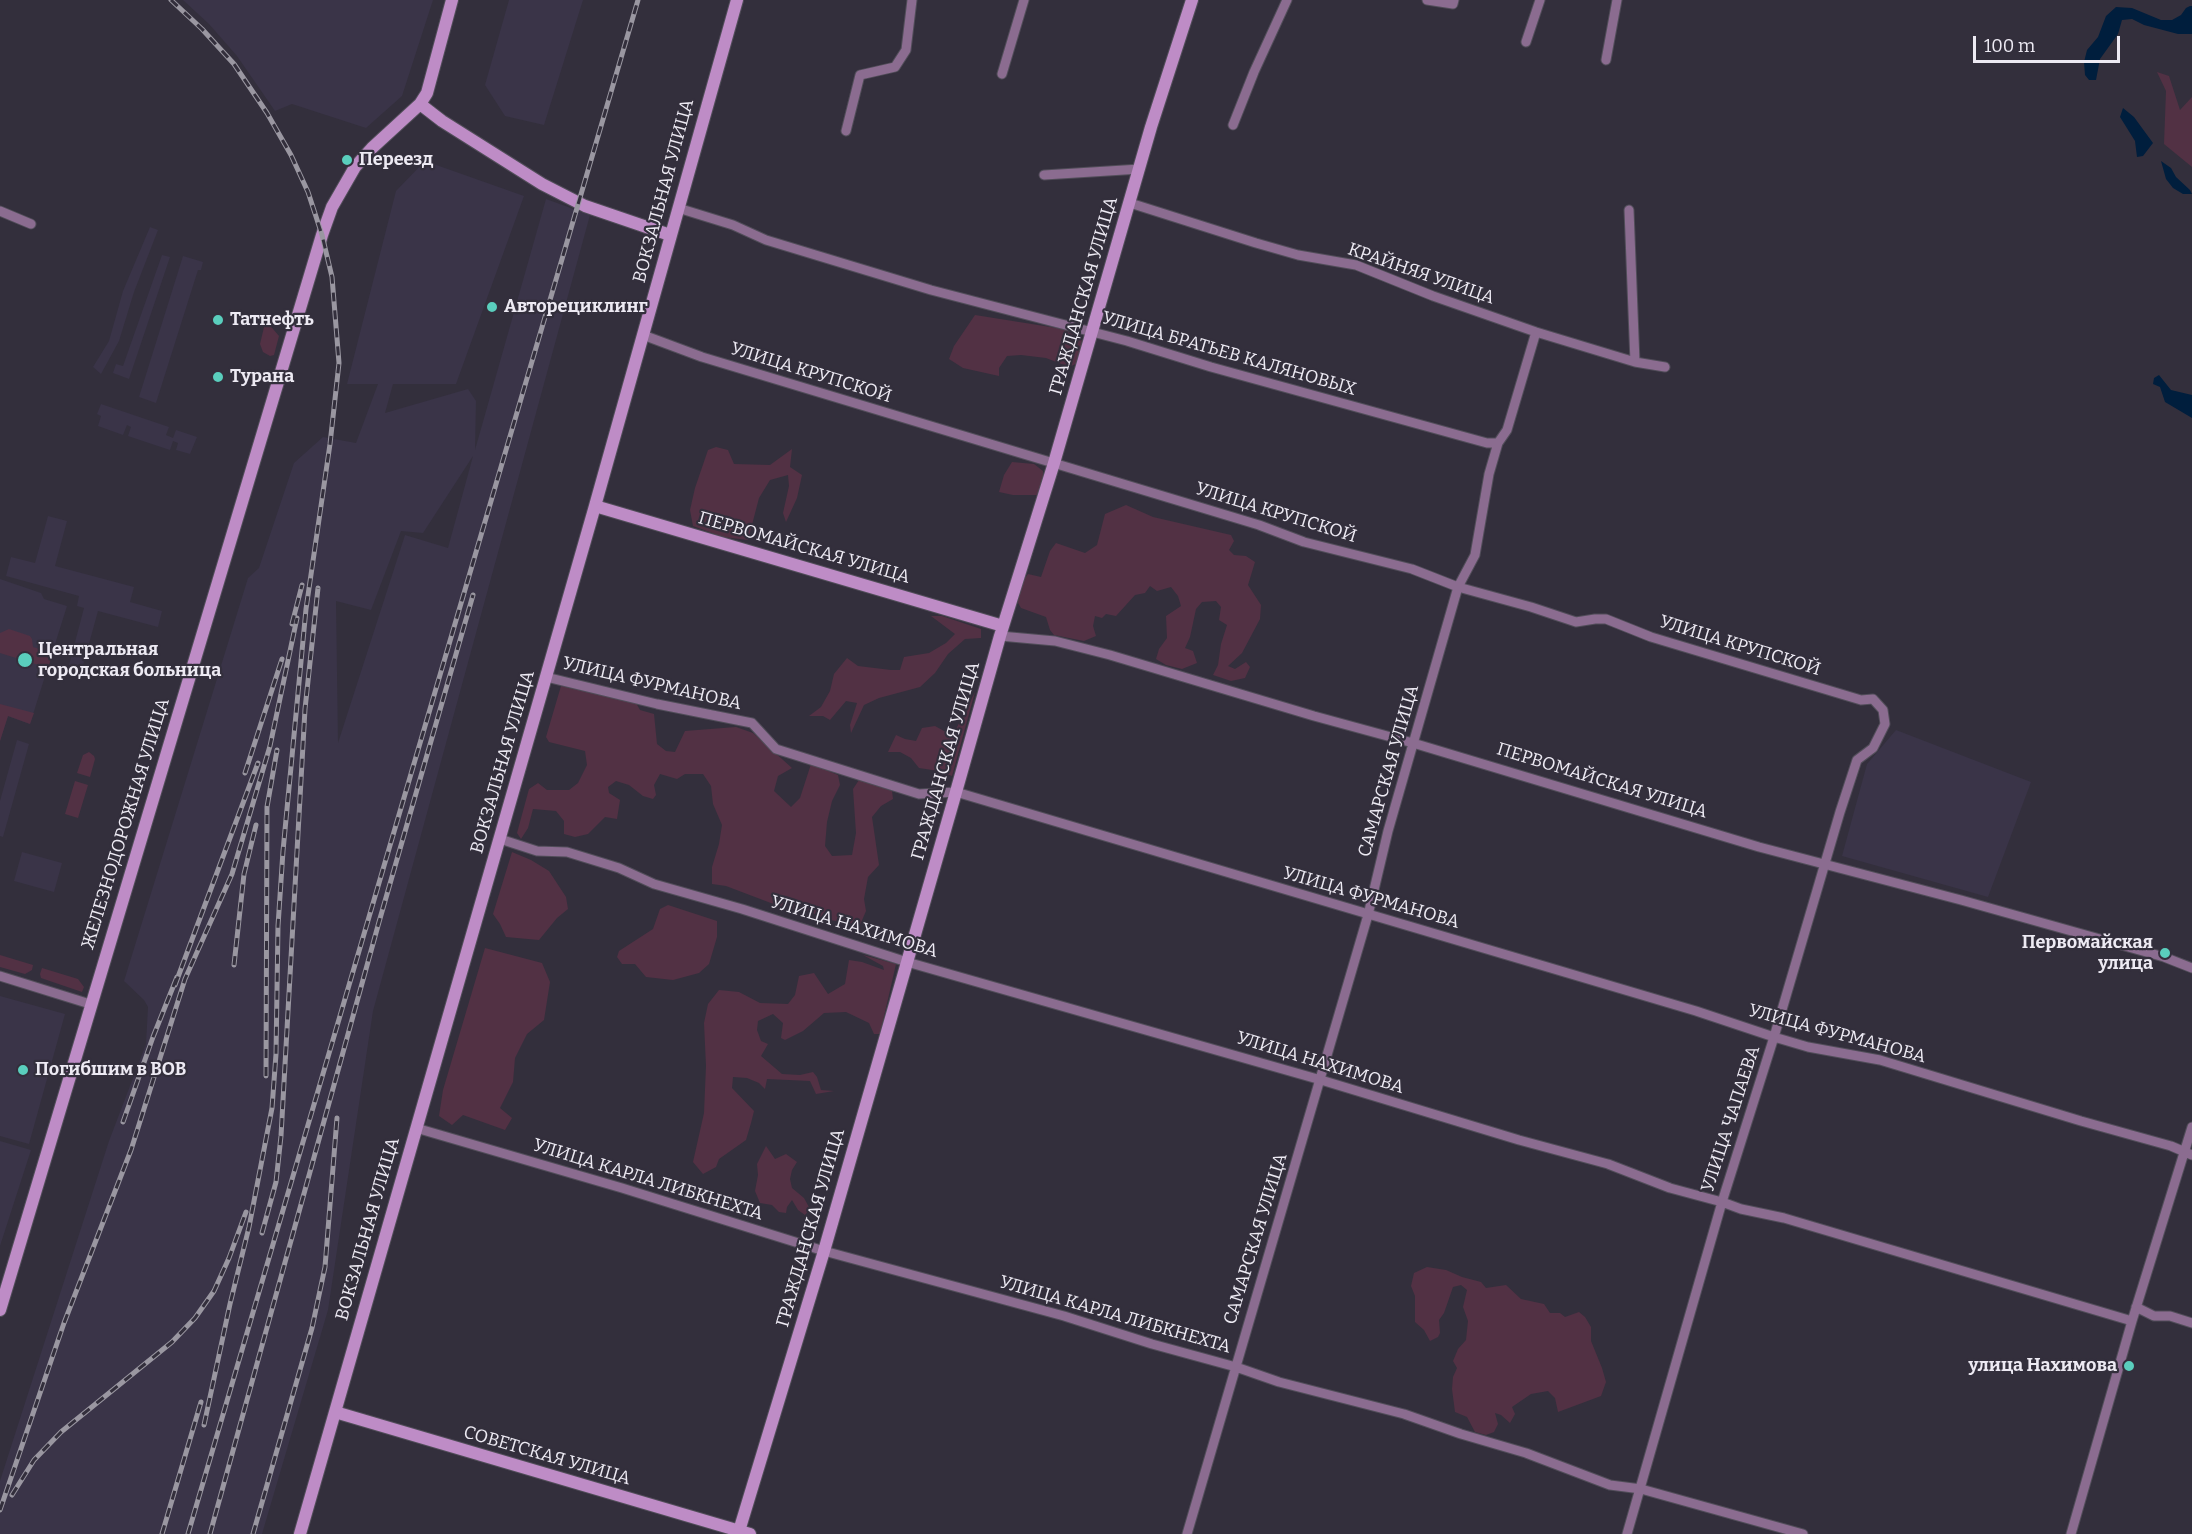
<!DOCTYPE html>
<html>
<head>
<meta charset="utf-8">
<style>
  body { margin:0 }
  #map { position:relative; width:2192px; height:1534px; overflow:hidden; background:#332f3c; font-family:Bitter,serif }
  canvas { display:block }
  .scale { position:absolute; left:1973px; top:36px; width:147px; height:27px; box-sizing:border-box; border:3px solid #edeaf3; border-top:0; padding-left:8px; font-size:18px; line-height:21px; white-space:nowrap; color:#edeaf3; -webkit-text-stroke:4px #332f3c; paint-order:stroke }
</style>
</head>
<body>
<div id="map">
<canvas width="2192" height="1534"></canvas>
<div class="scale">100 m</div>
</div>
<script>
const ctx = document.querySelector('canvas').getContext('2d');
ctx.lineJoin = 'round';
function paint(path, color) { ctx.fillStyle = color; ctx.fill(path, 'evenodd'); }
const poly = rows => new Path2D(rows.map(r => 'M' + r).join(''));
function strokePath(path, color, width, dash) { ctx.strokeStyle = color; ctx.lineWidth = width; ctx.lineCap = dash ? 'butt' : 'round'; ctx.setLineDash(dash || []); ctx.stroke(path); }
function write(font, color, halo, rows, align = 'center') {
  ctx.font = font + ' Bitter,serif'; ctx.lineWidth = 4.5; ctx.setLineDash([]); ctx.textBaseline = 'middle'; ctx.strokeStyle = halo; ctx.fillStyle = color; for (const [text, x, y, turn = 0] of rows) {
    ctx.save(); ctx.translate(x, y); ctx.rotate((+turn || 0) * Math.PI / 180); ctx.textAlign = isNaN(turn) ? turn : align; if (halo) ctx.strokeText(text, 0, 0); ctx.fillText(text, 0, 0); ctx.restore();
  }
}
const built = poly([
  [183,0,433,0,402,96,366,128,292,104,275,111,237,56,209,24],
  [509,0,583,0,544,125,505,116,485,85],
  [425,161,524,196,456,384,393,384,385,413,468,389,476,401,475,450,546,199,590,215,373,1011,328,1310,262,1534,0,1534,0,1481,109,1141,146,1044,148,1007,144,1000,124,981,248,578,259,568,294,463,323,437,356,443,378,384,347,384,396,191],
  [473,456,448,548,405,535,338,743,336,601,371,610,401,531,423,533],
  [150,227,158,230,134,292,119,341,101,374,93,367,109,341,123,291],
  [162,255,170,257,129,379,113,373,116,364,123,366],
  [183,256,203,262,201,270,198,270,156,403,139,397],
  [101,404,169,427,166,435,173,438,176,430,197,437,190,454,176,450,178,443,173,441,170,450,128,436,131,427,127,425,123,435,98,426,101,416,97,414],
  [48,516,67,521,55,566,134,587,130,602,162,611,158,627,98,611,82,669,69,665,84,608,77,606,79,596,6,576,11,557,35,563],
  [0,579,41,593,44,599,67,606,30,724,8,716,0,741],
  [1896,730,2031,782,1988,897,1842,856,1867,764],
  [17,740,29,744,3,837,0,836,0,801],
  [22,852,62,863,54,892,14,881],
  [0,996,65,1014,29,1144,0,1136],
  [0,1141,31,1150,0,1246]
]);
const green = poly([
  [2157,72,2169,76,2180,110,2192,97,2192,167,2164,144,2166,91],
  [975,315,1063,329,1082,340,1078,363,1069,367,1046,358,1021,355,1007,356,999,368,999,376,963,368,949,359,954,346],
  [267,322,279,336,274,355,270,356,263,352,260,344,265,323],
  [716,447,728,450,734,464,770,465,792,449,790,467,802,475,797,498,786,522,783,513,789,486,788,475,770,480,759,498,748,540,723,537,693,526,690,510,695,488,708,450],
  [1012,462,1034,464,1043,471,1043,484,1039,495,1013,495,999,492,1004,475],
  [1126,505,1153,517,1231,535,1234,541,1229,550,1234,555,1246,556,1255,562,1248,585,1261,605,1260,619,1242,653,1228,666,1235,669,1246,662,1250,667,1245,678,1231,681,1213,675,1218,665,1221,644,1227,625,1219,620,1221,607,1216,601,1202,602,1196,609,1190,637,1185,648,1193,651,1197,663,1182,669,1166,665,1156,659,1159,649,1167,638,1166,616,1181,606,1178,596,1171,587,1157,591,1150,586,1145,593,1135,595,1116,616,1106,614,1102,618,1095,616,1093,626,1096,636,1084,641,1054,635,1050,630,1046,617,1021,608,1017,601,1020,585,1028,574,1041,577,1050,551,1056,543,1085,553,1097,545,1105,514],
  [931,616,942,616,981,629,981,638,965,639,948,654,935,673,920,687,879,698,864,705,851,733,850,725,857,703,846,701,830,720,823,716,809,716,821,707,830,691,834,674,847,658,858,666,891,670,900,670,904,657,929,653,946,643,955,634],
  [9,629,30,636,32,639,33,647,53,653,48,668,0,653,0,633],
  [561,686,636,703,640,710,654,714,657,744,666,751,675,752,685,731,736,727,753,733,792,768,778,776,774,791,791,807,800,798,811,764,838,775,840,785,832,801,827,822,825,846,832,856,852,855,856,833,853,789,859,780,892,791,893,799,881,806,872,817,879,865,868,877,864,899,866,911,860,925,824,919,809,911,784,908,726,886,712,884,712,867,719,844,722,825,713,804,711,786,703,774,685,774,677,779,660,774,654,785,656,795,653,799,643,796,629,785,616,781,608,787,609,793,620,800,617,819,605,817,588,834,575,837,564,834,564,821,556,811,533,809,528,828,521,839,517,833,529,789,538,783,547,790,569,790,578,783,587,765,585,751,549,742,546,737],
  [975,692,952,776,939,771,919,768,911,758,900,752,888,752,896,735,905,739,916,741,922,728,935,726,944,731,955,731],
  [0,704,34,713,30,724,8,716,0,741],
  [89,752,94,756,95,759,90,777,77,773,83,755],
  [75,781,88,785,78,818,65,814],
  [512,852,531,860,549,871,566,897,568,909,557,918,539,940,506,937,500,924,493,914],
  [668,905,717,921,717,937,709,964,699,973,673,980,646,977,635,964,622,964,617,957,619,951,653,929,660,909],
  [485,948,542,963,550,982,544,1020,527,1034,515,1058,513,1082,500,1108,512,1118,505,1130,463,1115,452,1125,439,1116,443,1090],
  [0,955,33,965,32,970,25,974,0,967],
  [863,955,896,964,880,1034,874,1034,869,1023,846,1012,824,1013,803,1031,785,1040,781,1038,783,1023,773,1014,758,1021,757,1030,761,1041,768,1044,761,1056,782,1074,800,1075,813,1072,817,1077,821,1090,834,1091,816,1094,810,1081,767,1079,765,1089,759,1083,747,1078,733,1077,732,1088,754,1111,751,1123,746,1140,719,1159,716,1167,703,1174,693,1162,704,1113,706,1066,704,1023,708,1004,719,990,739,992,760,1003,788,1004,795,995,799,976,814,973,828,994,845,984,849,960,862,962,884,970,883,966],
  [42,968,78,979,84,987,82,992,41,978,40,974],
  [766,1146,775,1159,786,1154,797,1162,792,1170,790,1179,792,1188,804,1198,810,1209,805,1215,798,1210,792,1200,787,1207,786,1213,779,1212,772,1205,760,1203,755,1191,758,1175,757,1164],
  [1427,1267,1446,1270,1462,1277,1481,1282,1486,1288,1506,1285,1521,1299,1544,1304,1550,1313,1560,1313,1565,1317,1579,1312,1585,1317,1591,1327,1591,1341,1602,1368,1606,1382,1601,1396,1558,1412,1555,1398,1548,1391,1531,1394,1512,1407,1515,1414,1510,1423,1501,1415,1495,1413,1498,1424,1494,1432,1486,1435,1475,1432,1467,1417,1455,1412,1452,1389,1453,1377,1457,1368,1453,1361,1458,1349,1466,1340,1468,1321,1463,1307,1467,1290,1461,1285,1453,1287,1444,1313,1439,1320,1440,1333,1438,1337,1430,1341,1424,1330,1415,1322,1415,1296,1411,1286,1414,1273]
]);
const water = poly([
  [2190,6,2192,6,2192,34,2178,34,2144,25,2132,19,2122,20,2118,34,2100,59,2096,80,2089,80,2085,75,2084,62,2087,50,2098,37,2106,16,2116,7,2132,8,2161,20,2172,20,2181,15,2186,8],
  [2123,108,2134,117,2153,143,2143,156,2137,157,2135,141,2120,117],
  [2161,161,2171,168,2176,177,2190,190,2192,194,2183,194,2173,188,2166,179],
  [2159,375,2171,390,2192,395,2192,418,2165,402,2160,387,2153,384,2154,378]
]);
const street = poly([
  [1427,0,1453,4,1454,0],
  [1526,42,1540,0],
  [1606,60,1617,0],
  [1002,74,1024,0],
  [1233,125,1254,72,1287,0],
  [846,131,860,75,895,67,906,50,912,0],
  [1044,175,1140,169],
  [1130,203,1256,243,1298,255,1356,265,1433,296,1536,332,1635,362,1665,367],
  [678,208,733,225,766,240,931,290,1127,341,1211,367,1487,443,1498,443],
  [1629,210,1635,362],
  [0,211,31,224],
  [643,335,702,357,1259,525,1304,542,1412,569,1458,587,1531,607,1576,622,1595,619,1606,619,1651,637,1861,700,1873,699,1883,710,1885,724,1873,748,1857,760,1840,812,1774,1037,1722,1202,1627,1534],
  [1000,636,1055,641,1110,655,1314,716,1413,743,1759,847,1961,900,2164,957,2192,968],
  [546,677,657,704,752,723,776,749,919,794,956,792,1696,1011,1774,1037,1808,1047,1880,1060,2081,1121,2171,1146,2192,1155],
  [500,839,537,851,567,852,619,868,654,884,742,909,907,962,1321,1080,1519,1140,1608,1164,1670,1188,1722,1202,1741,1209,1784,1218,2132,1321],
  [0,976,90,1004],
  [416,1128,622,1188,824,1251,1064,1316,1152,1344,1236,1367,1279,1382,1404,1414,1461,1434,1526,1453,1610,1485,1641,1489,1803,1534],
  [2136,1307,2154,1316,2170,1316,2192,1323],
  [1187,1534,1368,915,1388,831,1458,587,1475,555,1489,474,1498,443,1507,430,1536,332],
  [2071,1534,2132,1321,2192,1127]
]);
const secondary = poly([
  [420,104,442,121,542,184,585,206,670,235],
  [595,506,1003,626],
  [0,1310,322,235,332,207,355,167,372,148,420,104,427,93,452,0],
  [335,1412,750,1534],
  [739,1531,824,1251,956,792,1000,636,1054,463,1151,127,1192,0],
  [300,1534,595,506,737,0]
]);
const rail = poly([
  [171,0,202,29,234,64,267,113,291,155,308,192,322,235,332,277,339,363,330,444,306,609,283,851,278,926,276,1054,272,1108,249,1227,230,1304,204,1425],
  [292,624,302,585],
  [245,773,282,659],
  [234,965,244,874,256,825],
  [175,985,258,763],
  [266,1076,267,807,277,750],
  [123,1122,153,1037,177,977],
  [262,1233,276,1182,281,1136,305,709,318,588],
  [12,1495,34,1460,61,1432,172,1342,195,1318,214,1291,229,1258,246,1212],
  [0,1510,64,1323,131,1150,185,979,232,874,270,746,297,618],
  [162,1534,201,1402],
  [188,1534,638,0],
  [210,1534,379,922,473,595],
  [253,1534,312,1328,325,1267,337,1118]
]);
const markers = [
  [347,160,6,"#5acebd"],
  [492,307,6,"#5acebd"],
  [218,320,6,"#5acebd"],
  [218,377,6,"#5acebd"],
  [25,660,8,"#5acebd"],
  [2165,953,6,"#5acebd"],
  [23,1070,6,"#5acebd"],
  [2129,1366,6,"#5acebd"]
];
const poiNames = [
  ["Переезд",359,160],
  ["Авторециклинг",504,307],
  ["Татнефть",230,320],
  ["Турана",230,377],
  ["Центральная",38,650],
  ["городская больница",38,671],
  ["Первомайская",2153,943,"right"],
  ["улица",2153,964,"right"],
  ["Погибшим в ВОВ",35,1070],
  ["улица Нахимова",2117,1366,"right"]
];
const streetNames = [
  ["ВОКЗАЛЬНАЯ УЛИЦА",664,191,-75],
  ["КРАЙНЯЯ УЛИЦА",1421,274,19],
  ["ГРАЖДАНСКАЯ УЛИЦА",1084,296,-74],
  ["УЛИЦА БРАТЬЕВ КАЛЯНОВЫХ",1229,354,16],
  ["УЛИЦА КРУПСКОЙ",811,373,17],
  ["УЛИЦА КРУПСКОЙ",1276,513,17],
  ["ПЕРВОМАЙСКАЯ УЛИЦА",804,548,16],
  ["УЛИЦА КРУПСКОЙ",1740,646,17],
  ["УЛИЦА ФУРМАНОВА",652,684,13],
  ["ГРАЖДАНСКАЯ УЛИЦА",946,761,-74],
  ["ВОКЗАЛЬНАЯ УЛИЦА",503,762,-74],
  ["САМАРСКАЯ УЛИЦА",1389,771,-74],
  ["ПЕРВОМАЙСКАЯ УЛИЦА",1602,781,17],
  ["ЖЕЛЕЗНОДОРОЖНАЯ УЛИЦА",126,824,-73],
  ["УЛИЦА ФУРМАНОВА",1371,898,16],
  ["УЛИЦА НАХИМОВА",854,927,17],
  ["УЛИЦА ФУРМАНОВА",1837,1034,15],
  ["УЛИЦА НАХИМОВА",1320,1063,17],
  ["УЛИЦА ЧАПАЕВА",1731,1119,-72],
  ["УЛИЦА КАРЛА ЛИБКНЕХТА",648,1180,17],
  ["ГРАЖДАНСКАЯ УЛИЦА",811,1228,-74],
  ["ВОКЗАЛЬНАЯ УЛИЦА",368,1229,-74],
  ["САМАРСКАЯ УЛИЦА",1256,1239,-73],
  ["УЛИЦА КАРЛА ЛИБКНЕХТА",1115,1315,16],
  ["СОВЕТСКАЯ УЛИЦА",547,1456,16]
];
paint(built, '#3a3448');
paint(green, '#523144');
paint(water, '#001e3d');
strokePath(street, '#514d59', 11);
strokePath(secondary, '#514d59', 14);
strokePath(street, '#8b6c90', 9);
strokePath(secondary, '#be8cc6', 12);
strokePath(rail, '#9a97a1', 5);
strokePath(rail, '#332f3c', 3, [9]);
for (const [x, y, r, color] of markers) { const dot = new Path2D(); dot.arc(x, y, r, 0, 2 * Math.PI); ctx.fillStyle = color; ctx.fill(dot); strokePath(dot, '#332f3c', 2); }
write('bold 18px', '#edeaf3', '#332f3c', poiNames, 'left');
write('18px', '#edeaf3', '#332f3c', streetNames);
</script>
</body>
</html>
